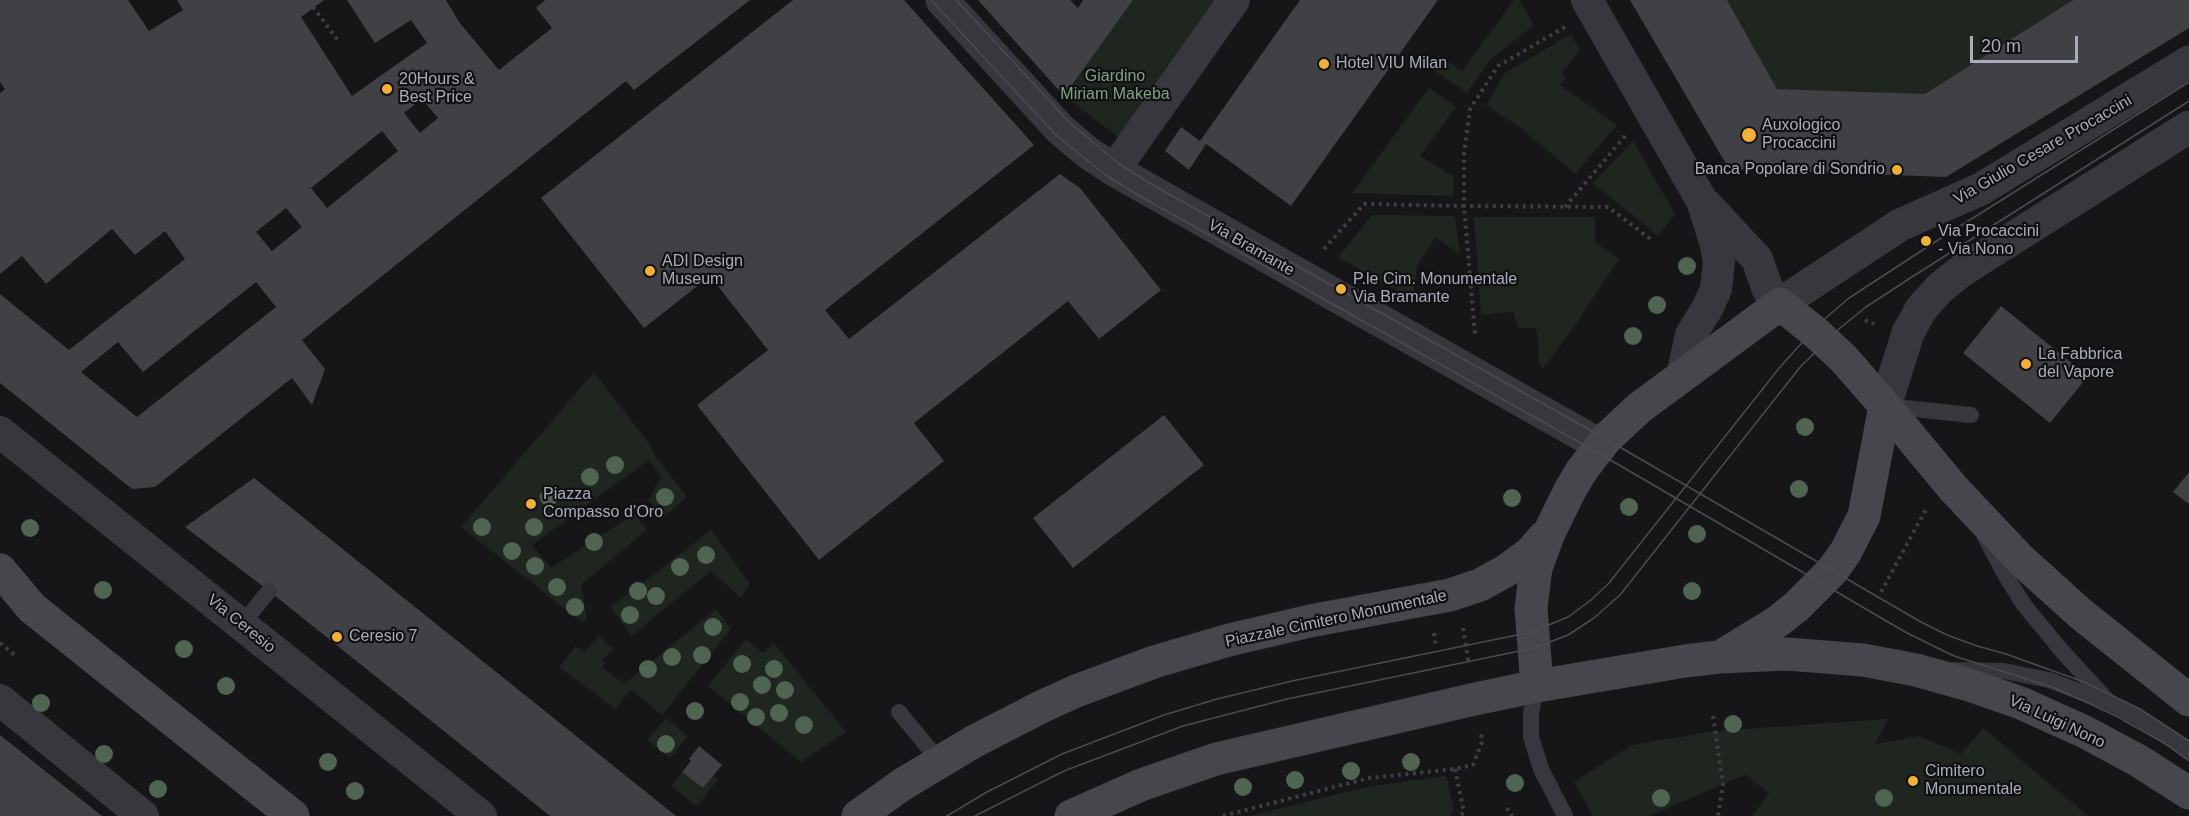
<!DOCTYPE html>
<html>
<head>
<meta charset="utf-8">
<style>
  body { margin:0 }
  #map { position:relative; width:2189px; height:816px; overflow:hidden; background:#161618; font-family:Helvetica,sans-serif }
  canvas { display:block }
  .scale { position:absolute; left:1970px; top:36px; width:108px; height:27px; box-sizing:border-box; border:3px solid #a8adb8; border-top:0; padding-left:8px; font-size:18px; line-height:21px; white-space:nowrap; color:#a8adb8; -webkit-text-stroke:4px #111113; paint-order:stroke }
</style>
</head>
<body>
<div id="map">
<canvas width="2189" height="816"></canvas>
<div class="scale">20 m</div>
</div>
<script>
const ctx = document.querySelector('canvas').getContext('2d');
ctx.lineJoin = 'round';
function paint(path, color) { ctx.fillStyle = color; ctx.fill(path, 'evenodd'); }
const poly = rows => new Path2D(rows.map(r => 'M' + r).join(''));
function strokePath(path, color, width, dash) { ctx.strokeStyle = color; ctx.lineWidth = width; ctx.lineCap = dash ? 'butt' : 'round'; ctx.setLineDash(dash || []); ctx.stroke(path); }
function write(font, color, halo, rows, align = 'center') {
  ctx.font = font + ' Helvetica,sans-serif'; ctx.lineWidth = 4.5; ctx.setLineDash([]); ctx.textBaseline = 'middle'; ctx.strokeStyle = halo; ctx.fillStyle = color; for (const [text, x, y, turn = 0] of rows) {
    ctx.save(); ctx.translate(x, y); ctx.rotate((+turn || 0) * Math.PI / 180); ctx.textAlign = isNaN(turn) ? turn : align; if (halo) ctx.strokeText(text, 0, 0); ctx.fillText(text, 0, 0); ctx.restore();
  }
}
const green = poly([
  [1133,0,1219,0,1121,139,1064,96],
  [1514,0,1519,0,1534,25,1491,59,1467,93,1429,67,1438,55,1462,71],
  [1727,0,2073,0,1925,94,1777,89],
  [1571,34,1580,50,1562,73,1566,77,1560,85,1617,125,1575,174,1521,128,1486,105,1505,73],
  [1429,88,1456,107,1420,156,1454,177,1453,196,1352,193],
  [1633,141,1675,214,1658,236,1593,183],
  [1372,215,1455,216,1460,255,1436,237,1417,266,1413,300,1338,257],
  [1474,217,1595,217,1595,242,1619,259,1574,327,1543,369,1538,359,1539,347,1536,328,1518,328,1513,312,1481,315],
  [594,372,651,446,654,454,687,497,665,516,648,501,661,476,649,460,532,545,551,568,634,514,647,530,581,585,587,619,583,623,461,527],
  [711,530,750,584,741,598,711,571,631,636,611,607],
  [716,609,731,629,662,715,631,690,615,709,559,667,576,646,584,652,599,636,614,650,602,660,605,663,602,667,624,684],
  [746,639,763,653,774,643,846,732,801,762,708,686],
  [666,718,688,736,670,758,647,740],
  [1888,719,1875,744,1919,736,1961,754,1983,728,2088,816,1752,816,1769,793,1745,775,1649,816,1593,816,1574,782,1632,745,1715,731],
  [682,772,703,788,713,776,718,780,697,806,671,786],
  [1446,776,1454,810,1450,816,1249,816,1371,786]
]);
const building = poly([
  [0,0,128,0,149,31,183,10,177,0,324,0,301,17,352,96,427,43,411,20,375,43,347,0,446,0,459,22,499,70,552,28,536,8,545,0,750,0,634,90,626,81,302,340,325,369,312,405,292,378,155,487,132,489,0,383,0,294,69,350,185,259,165,231,135,255,112,229,46,284,22,256,0,274,0,93,5,89,0,82],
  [422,99,438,118,420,133,404,113],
  [382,131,398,151,327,208,311,188],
  [286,208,302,227,272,251,256,232],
  [256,282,276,307,137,417,81,372,118,342,143,372],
  [793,0,904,0,1034,145,825,310,849,339,1060,174,1080,188,1161,290,1099,339,1068,301,914,423,944,461,819,560,697,405,768,350,710,276,644,328,541,198],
  [978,0,1070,0,1078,8,1083,0,1133,0,1064,96],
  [1300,0,1438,0,1291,206,1206,144,1189,170,1165,151,1181,127,1200,141],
  [1630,0,1727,0,1777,89,1925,94,2073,0,2189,0,2189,28,1946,177,1729,169],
  [2001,306,2088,376,2050,423,1963,353],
  [1164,415,1204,465,1073,568,1033,518],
  [2189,472,2189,504,2173,492],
  [254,478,676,816,550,816,269,591,185,527],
  [0,735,49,774,102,816,0,816],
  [699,746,722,765,703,788,682,772,691,761,689,759]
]);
const path = poly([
  [313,7,340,43],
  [1565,27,1498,66,1470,109,1464,153,1464,206,1608,207,1653,241],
  [1565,207,1626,135],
  [1324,249,1364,204,1464,206,1475,334],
  [1865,320,1874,324],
  [1881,592,1926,509],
  [1463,628,1469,665],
  [1434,633,1436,647],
  [0,643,16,656],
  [1713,716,1723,785,1718,816],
  [1455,769,1464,812,1460,816],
  [1507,808,1512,816],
  [1223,816,1369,778,1455,769,1473,765,1482,742,1481,734]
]);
const service = poly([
  [1886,406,1971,415],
  [1985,537,2007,578,2024,605,2062,651,2107,700],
  [241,625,269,591],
  [1953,670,2004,671,2049,680,2110,703,2139,718,2189,751],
  [1537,686,1531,713,1531,737,1541,769,1565,816],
  [899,712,940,762]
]);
const minor = poly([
  [1587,0,1702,201,1716,245,1719,262,1716,289,1708,307,1691,335,1682,376],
  [1114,170,1234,0],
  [1707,205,1757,259,1768,290,1780,304],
  [0,432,481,816],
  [0,700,143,816]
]);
const tertiary = poly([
  [942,0,1060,129,1087,152,1114,170,1600,445],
  [1780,304,1900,225,1981,189,2189,62],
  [1885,406,1908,333,1921,309,1940,288,1961,271,2189,127]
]);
const secondary = poly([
  [0,570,32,608,293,816],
  [1723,655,1777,622,1796,607,1832,571,1845,553,1864,516,1885,406],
  [1537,686,1531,608,1536,568,1549,533,1570,490,1582,470,1606,439,1639,408,1780,304,1816,333,1843,358,1885,406,1953,488,2020,559,2081,614,2189,700],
  [858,816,903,784,973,742,1041,707,1076,691,1154,662,1229,640,1310,621,1450,595,1480,585,1507,570,1530,553,1545,536],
  [1071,816,1141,785,1216,759,1475,699,1537,686,1685,661,1719,657,1787,654,1863,660,1916,670,1966,684,2021,703,2085,732,2139,761,2189,793]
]);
const tram = poly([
  [931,0,1055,134,1104,174,1138,195,1595,451,1907,633,1954,656,2052,687,2086,702,2118,717,2164,743,2189,761],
  [956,0,1070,123,1119,164,1151,184,1606,439,1921,622,1947,635,1977,646,2006,654,2084,682,2140,709,2189,741],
  [947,816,987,792,1062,754,1164,715,1217,699,1292,681,1532,632,1568,617,1591,600,1609,583,1780,367,1820,323,1849,298,1938,240,2189,82],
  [975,816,1064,771,1183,726,1287,699,1534,648,1568,635,1594,618,1620,595,1801,366,1839,329,1866,307,1915,275,2189,101]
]);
const trees = [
  [1687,266],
  [1657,305],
  [1633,336],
  [1805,427],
  [615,465],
  [590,477],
  [1799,489],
  [549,497],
  [665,497],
  [1512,498],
  [1629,507],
  [482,527],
  [534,527],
  [30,528],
  [1697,534],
  [594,542],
  [512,551],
  [706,555],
  [535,566],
  [680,567],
  [557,587],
  [103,590],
  [638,591],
  [1692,591],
  [656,596],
  [575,607],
  [630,615],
  [713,627],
  [184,649],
  [702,655],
  [672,657],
  [742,664],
  [648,669],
  [774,669],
  [762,685],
  [226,686],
  [785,690],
  [740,702],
  [41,703],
  [695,711],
  [779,713],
  [756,717],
  [1733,724],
  [804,725],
  [666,744],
  [104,754],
  [328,762],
  [1411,762],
  [1351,771],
  [1295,780],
  [1515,783],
  [1243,787],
  [158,789],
  [355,791],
  [1661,798],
  [1884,798]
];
const markers = [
  [1324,64,6,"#f2b134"],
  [387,89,6,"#f2b134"],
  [1749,135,8,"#f2b134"],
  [1897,170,6,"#f2b134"],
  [1926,241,6,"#f2b134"],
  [650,271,6,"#f2b134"],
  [1341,289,6,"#f2b134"],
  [2026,364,6,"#f2b134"],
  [531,504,6,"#f2b134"],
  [337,637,6,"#f2b134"],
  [1913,781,6,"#f2b134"]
];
const poiNames = [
  ["Hotel VIU Milan",1336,64],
  ["20Hours &",399,80],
  ["Best Price",399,98],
  ["Auxologico",1762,126],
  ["Procaccini",1762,144],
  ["Banca Popolare di Sondrio",1885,170,"right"],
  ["Via Procaccini",1938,232],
  ["- Via Nono",1938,250],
  ["ADI Design",662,262],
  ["Museum",662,280],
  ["P.le Cim. Monumentale",1353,280],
  ["Via Bramante",1353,298],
  ["La Fabbrica",2038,355],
  ["del Vapore",2038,373],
  ["Piazza",543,495],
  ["Compasso d’Oro",543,513],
  ["Ceresio 7",349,637],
  ["Cimitero",1925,772],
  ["Monumentale",1925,790]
];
const parkNames = [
  ["Giardino",1115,77],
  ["Miriam Makeba",1115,95]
];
const streetNames = [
  ["Via Giulio Cesare Procaccini",2043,150,-30],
  ["Via Bramante",1251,248,30],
  ["Piazzale Cimitero Monumentale",1336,619,-12],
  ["Via Ceresio",241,624,39],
  ["Via Luigi Nono",2057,722,25]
];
paint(green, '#1e261f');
paint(building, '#404145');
strokePath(path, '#3d3f44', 4, [3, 4.5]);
strokePath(service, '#37383d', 16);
strokePath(minor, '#37383d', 32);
strokePath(tertiary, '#37383d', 33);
strokePath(secondary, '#45474d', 33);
strokePath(tram, '#4a4c52', 1.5);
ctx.fillStyle = '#506452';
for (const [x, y] of trees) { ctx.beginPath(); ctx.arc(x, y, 9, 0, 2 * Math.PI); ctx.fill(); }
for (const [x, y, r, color] of markers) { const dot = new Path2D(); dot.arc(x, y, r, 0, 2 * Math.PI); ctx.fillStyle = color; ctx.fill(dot); strokePath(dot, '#111113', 2); }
write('16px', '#a8adb8', '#111113', poiNames, 'left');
write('16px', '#7fa381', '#111113', parkNames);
write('16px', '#a8adb8', '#111113', streetNames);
</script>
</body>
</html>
